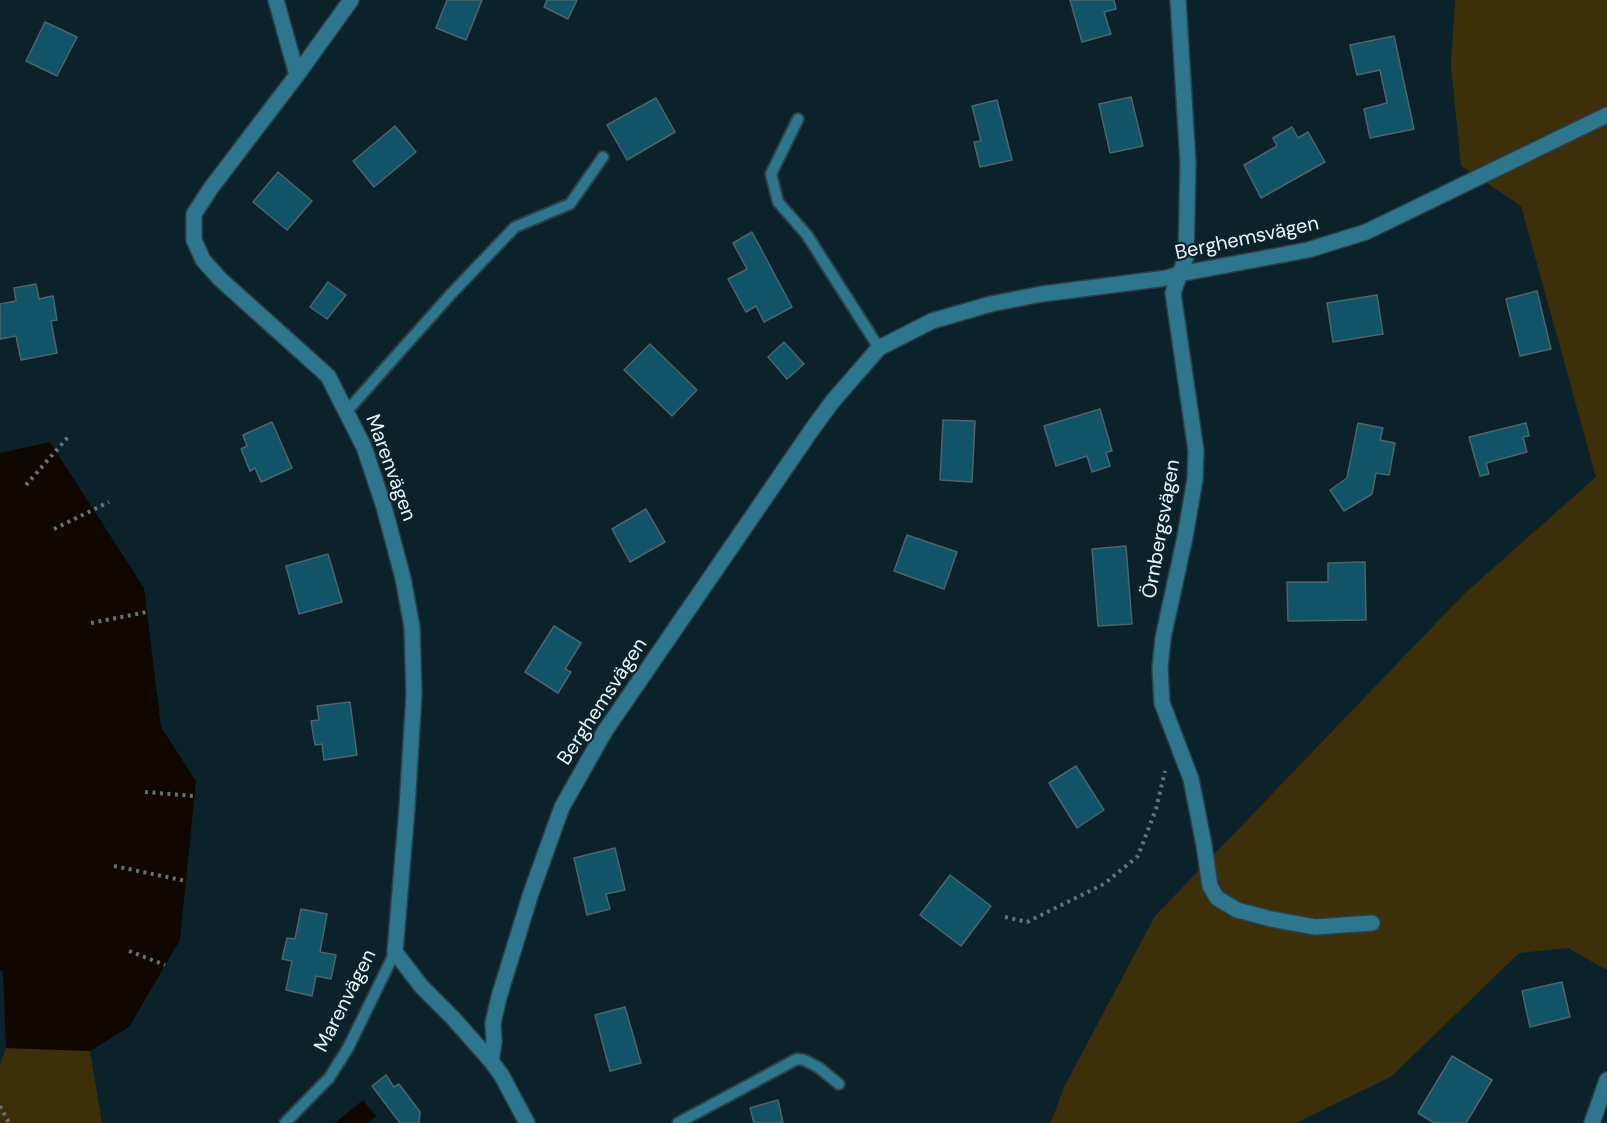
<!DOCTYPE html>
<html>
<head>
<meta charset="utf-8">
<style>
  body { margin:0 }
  canvas { display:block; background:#0c222a }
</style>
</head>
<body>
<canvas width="1607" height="1123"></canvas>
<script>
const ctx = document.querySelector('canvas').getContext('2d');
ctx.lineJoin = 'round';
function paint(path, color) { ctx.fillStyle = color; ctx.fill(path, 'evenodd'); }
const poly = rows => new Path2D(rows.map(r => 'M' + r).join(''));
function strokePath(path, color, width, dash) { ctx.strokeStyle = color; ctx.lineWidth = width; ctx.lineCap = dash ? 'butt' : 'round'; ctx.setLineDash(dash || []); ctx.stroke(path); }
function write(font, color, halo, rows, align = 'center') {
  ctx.font = font + ' "DM Sans",sans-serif'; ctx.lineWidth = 4.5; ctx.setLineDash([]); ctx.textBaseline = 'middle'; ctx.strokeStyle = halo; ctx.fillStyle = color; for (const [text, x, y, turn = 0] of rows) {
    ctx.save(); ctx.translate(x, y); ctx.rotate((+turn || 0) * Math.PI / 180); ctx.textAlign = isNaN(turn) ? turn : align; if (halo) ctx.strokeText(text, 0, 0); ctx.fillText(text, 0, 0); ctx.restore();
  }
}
const green = poly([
  [1455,0,1607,0,1607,970,1568,948,1519,953,1392,1076,1296,1123,1051,1123,1064,1087,1155,916,1464,594,1596,477,1521,206,1461,166,1451,65],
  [6,1048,90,1051,102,1123,0,1123,0,1065]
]);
const water = poly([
  [50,442,144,588,161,727,196,781,180,940,129,1027,90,1051,6,1048,3,972,0,970,0,453],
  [363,1100,376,1116,368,1123,335,1123]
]);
const building = poly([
  [447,0,482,0,466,40,436,28,447,0],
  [547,0,577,0,568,19,544,7,547,0],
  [1070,0,1114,0,1116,9,1104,12,1111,34,1082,42,1070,0],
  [45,22,77,37,57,76,26,61,45,22],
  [1394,36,1414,129,1370,138,1364,109,1387,103,1380,70,1357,75,1350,45,1394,36],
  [1131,97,1143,146,1110,153,1099,104,1131,97],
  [656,98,675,132,627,160,607,125,656,98],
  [997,100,1012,160,980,167,974,142,981,141,972,106,997,100],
  [395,126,416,152,374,187,353,161,395,126],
  [1292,127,1298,138,1308,132,1325,162,1261,198,1244,165,1277,146,1273,138,1292,127],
  [278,172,312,201,287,230,253,202,278,172],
  [752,232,792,307,764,322,756,306,746,312,728,279,747,269,733,243,752,232],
  [328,282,346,295,327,319,310,307,328,282],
  [36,284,39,299,53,296,57,320,51,321,57,353,21,360,16,336,0,339,0,304,16,301,14,288,36,284],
  [1537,291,1551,349,1520,356,1506,299,1537,291],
  [1377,295,1383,334,1333,342,1327,303,1377,295],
  [784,342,804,364,787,379,768,357,784,342],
  [650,344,697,390,672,416,624,370,650,344],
  [1100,409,1112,451,1106,452,1110,466,1092,472,1087,456,1056,466,1044,426,1100,409],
  [943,420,975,421,972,482,940,480,943,420],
  [272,422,292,468,261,482,255,468,250,471,241,449,247,446,243,435,272,422],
  [1358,423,1383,428,1380,440,1395,443,1389,475,1376,473,1372,494,1344,511,1330,490,1347,478,1358,423],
  [1526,423,1529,436,1523,437,1527,452,1486,463,1489,474,1480,476,1469,437,1526,423],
  [646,509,665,542,630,562,612,529,646,509],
  [907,535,957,552,944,589,894,571,907,535],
  [1126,546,1132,624,1098,626,1092,549,1126,546],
  [328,554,342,602,299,614,286,566,328,554],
  [1365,562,1366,620,1288,621,1287,582,1328,582,1328,563,1365,562],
  [554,626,581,643,565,669,571,672,558,693,525,672,554,626],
  [350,702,357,755,324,760,322,744,315,745,311,721,319,720,317,706,350,702],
  [1076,766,1104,810,1077,828,1049,783,1076,766],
  [615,848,625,890,606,894,610,909,587,915,574,858,615,848],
  [950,875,991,906,961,946,920,915,950,875],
  [301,909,327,914,320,952,336,955,331,979,316,976,312,996,286,990,292,961,282,959,287,938,295,939,301,909],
  [1562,982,1570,1017,1530,1027,1522,991,1562,982],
  [625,1007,641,1063,610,1071,595,1015,625,1007],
  [1452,1056,1492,1080,1466,1123,1434,1123,1418,1113,1452,1056],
  [386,1075,394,1087,399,1084,420,1112,419,1123,400,1123,372,1086,386,1075],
  [778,1100,783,1123,754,1123,750,1108,778,1100]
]);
const path = poly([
  [26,485,68,437],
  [54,529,109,502],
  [91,623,147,612],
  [145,792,194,796],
  [114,866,186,881],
  [1005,917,1027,922,1104,884,1138,856,1156,809,1165,771],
  [129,951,165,965],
  [0,1106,9,1123]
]);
const service = poly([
  [798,119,771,174,778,202,807,235,879,348],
  [347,411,451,294,515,227,570,204,603,157],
  [285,1123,329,1078,348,1048,395,952],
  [678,1123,797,1059,804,1060,818,1067,839,1084]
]);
const minor = poly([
  [276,0,297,75],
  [351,0,297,75,211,188,194,214,194,240,203,260,220,279,328,376,364,447,384,507,403,578,412,627,414,694,407,808,395,952,421,986,453,1018,491,1061],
  [1178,0,1188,163,1186,257,1173,293,1196,451,1195,479,1185,537,1163,638,1160,668,1162,703,1191,779,1204,845,1210,886,1217,898,1237,910,1271,919,1315,927,1372,923],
  [527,1123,502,1076,491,1061,494,1042,493,1023,499,997,531,893,562,807,605,731,813,428,832,402,879,348,932,321,991,304,1042,294,1167,278,1179,274,1308,250,1366,232,1607,115],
  [1592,1123,1607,1080]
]);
const streetNames = [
  ["Berghemsvägen",1247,239,-12],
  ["Marenvägen",390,468,70],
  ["Örnbergsvägen",1162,529,-80],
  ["Berghemsvägen",603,702,-57],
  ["Marenvägen",346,1001,-63]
];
paint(green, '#3c2f09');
paint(water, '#100700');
paint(building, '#115367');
strokePath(building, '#4d646d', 1.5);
strokePath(service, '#2b4047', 14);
strokePath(minor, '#2b4047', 18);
strokePath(path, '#61747b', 4, [3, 4.5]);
strokePath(service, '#2d768d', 10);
strokePath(minor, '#2d768d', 15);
write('20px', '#e9f6fb', '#0c222a', streetNames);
</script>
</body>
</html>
